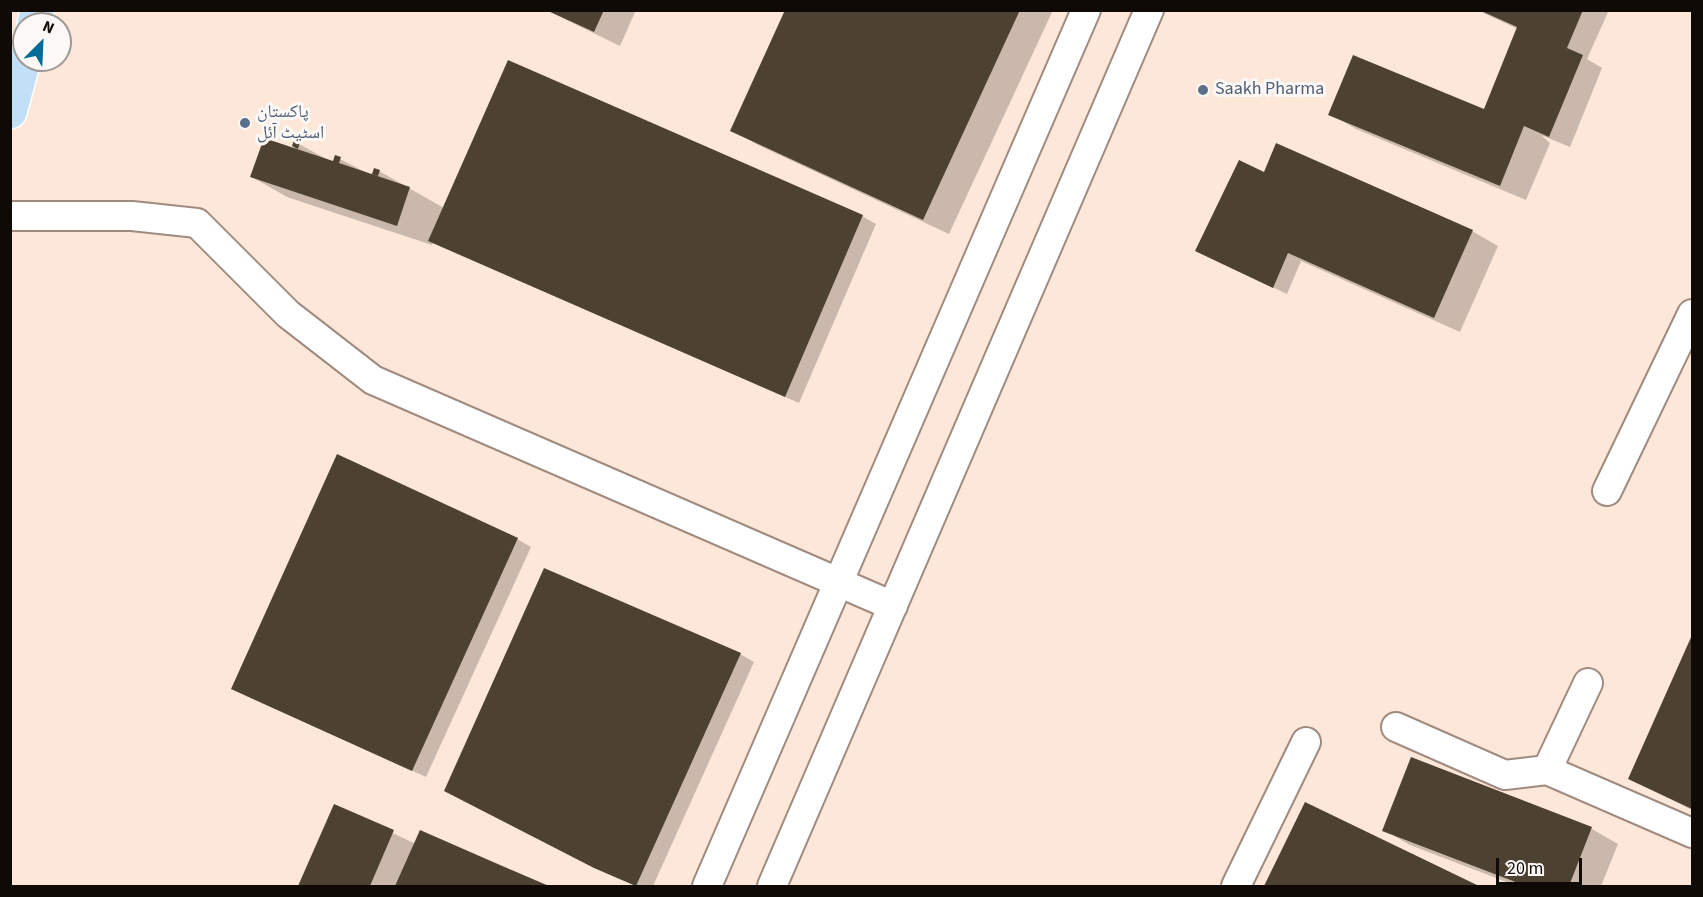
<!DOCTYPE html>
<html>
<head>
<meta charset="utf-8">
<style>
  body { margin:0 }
  #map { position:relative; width:1703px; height:897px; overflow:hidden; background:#fde7d9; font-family:"Source Sans 3",sans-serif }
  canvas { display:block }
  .frame { position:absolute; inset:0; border:12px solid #100a06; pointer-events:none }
  .north { position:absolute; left:12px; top:12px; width:60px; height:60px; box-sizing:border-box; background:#fcf8f5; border:2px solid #9e9995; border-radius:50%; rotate:24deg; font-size:16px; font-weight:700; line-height:24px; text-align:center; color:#100a06 }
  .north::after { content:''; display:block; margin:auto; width:21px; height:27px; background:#046b98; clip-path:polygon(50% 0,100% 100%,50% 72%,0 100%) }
  .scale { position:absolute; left:1496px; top:858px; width:86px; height:27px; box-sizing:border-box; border:3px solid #100a06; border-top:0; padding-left:8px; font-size:18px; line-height:21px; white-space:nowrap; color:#100a06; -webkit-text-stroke:4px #fcf8f5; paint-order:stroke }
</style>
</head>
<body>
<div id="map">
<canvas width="1703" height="897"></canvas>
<div class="frame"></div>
<div class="north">N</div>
<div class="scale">20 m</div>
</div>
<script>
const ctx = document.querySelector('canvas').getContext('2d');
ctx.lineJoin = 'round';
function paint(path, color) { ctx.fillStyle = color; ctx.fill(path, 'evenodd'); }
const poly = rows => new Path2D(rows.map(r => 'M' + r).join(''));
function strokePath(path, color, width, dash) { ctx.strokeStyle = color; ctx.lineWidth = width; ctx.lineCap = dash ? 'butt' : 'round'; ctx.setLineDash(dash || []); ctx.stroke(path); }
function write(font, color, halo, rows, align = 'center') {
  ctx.font = font + ' "Source Sans 3","Noto Naskh Arabic",sans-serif'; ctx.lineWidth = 6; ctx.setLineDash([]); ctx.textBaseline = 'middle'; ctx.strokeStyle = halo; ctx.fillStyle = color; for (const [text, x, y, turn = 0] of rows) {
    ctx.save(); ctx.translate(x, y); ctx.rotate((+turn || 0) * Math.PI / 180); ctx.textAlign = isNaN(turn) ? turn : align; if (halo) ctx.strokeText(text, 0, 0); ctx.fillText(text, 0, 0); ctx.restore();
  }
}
const shadow = poly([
  [546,10,636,10,620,46],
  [787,10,1053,10,949,234,758,145,732,130],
  [1477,10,1609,10,1587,59,1602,68,1570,147,1541,135,1550,143,1526,200,1356,129,1330,114,1484,111,1518,29],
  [295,142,334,163,336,157,373,176,375,170,379,171,444,208,862,216,876,224,799,403,433,243,432,245,287,197,252,177,293,149],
  [1264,174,1472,231,1498,246,1460,332,1301,261,1287,294,1211,258],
  [517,539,531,547,426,777,246,696],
  [1692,639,1692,810,1630,779],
  [740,654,754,662,653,886,636,886,610,875,460,798],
  [1412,759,1592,829,1618,844,1601,886,1517,886,1410,845,1384,830],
  [1306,804,1476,886,1266,886],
  [335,806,416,844,421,832,546,886,300,886]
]);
const building = poly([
  [546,10,604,10,594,32],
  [785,10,1020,10,923,220,730,131],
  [1479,10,1583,10,1567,48,1583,55,1549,137,1524,126,1500,186,1328,115,1353,55,1484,109,1517,27],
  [508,60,863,215,785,397,428,241],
  [264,138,333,161,335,155,341,157,339,163,410,187,397,226,250,177],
  [294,140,300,142,298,149,292,146],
  [1276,143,1473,230,1434,318,1288,253,1273,288,1195,251,1239,160,1264,172],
  [374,168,380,170,378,176,372,174],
  [337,454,518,538,412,771,231,689],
  [544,568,741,653,636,886,594,868,444,791],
  [1692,635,1692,809,1628,779],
  [1411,757,1592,827,1569,886,1526,886,1382,831],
  [1305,802,1479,886,1264,886],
  [334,804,394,830,370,886,298,886],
  [420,830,500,865,549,886,395,886]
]);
const minor = poly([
  [10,216,132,216,197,223,288,314,373,380,893,606],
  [1607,491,1692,314],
  [1588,683,1547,770,1692,833],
  [1396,727,1505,775,1547,770],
  [707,886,1086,10],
  [772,886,1149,10],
  [1236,886,1306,742]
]);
const major = poly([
  [34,24,37,10],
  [10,112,24,60]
]);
const markers = [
  [1203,90,6,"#5c6f8a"],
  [245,123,6,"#5c6f8a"]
];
const serviceNames = [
  ["Saakh Pharma",1215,90],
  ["پاکستان",257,113],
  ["اسٹیٹ آئل",257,134]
];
paint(shadow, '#0003');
paint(building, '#4d4232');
strokePath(minor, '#9f8b7f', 32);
strokePath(major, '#fff', 36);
strokePath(minor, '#fff', 28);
strokePath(major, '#c2e0f5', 33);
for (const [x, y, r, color] of markers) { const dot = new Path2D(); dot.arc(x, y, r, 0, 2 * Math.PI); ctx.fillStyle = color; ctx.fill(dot); strokePath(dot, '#fcf8f5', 2); }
write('18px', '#4e5e75', '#fcf8f5', serviceNames, 'left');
</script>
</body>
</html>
